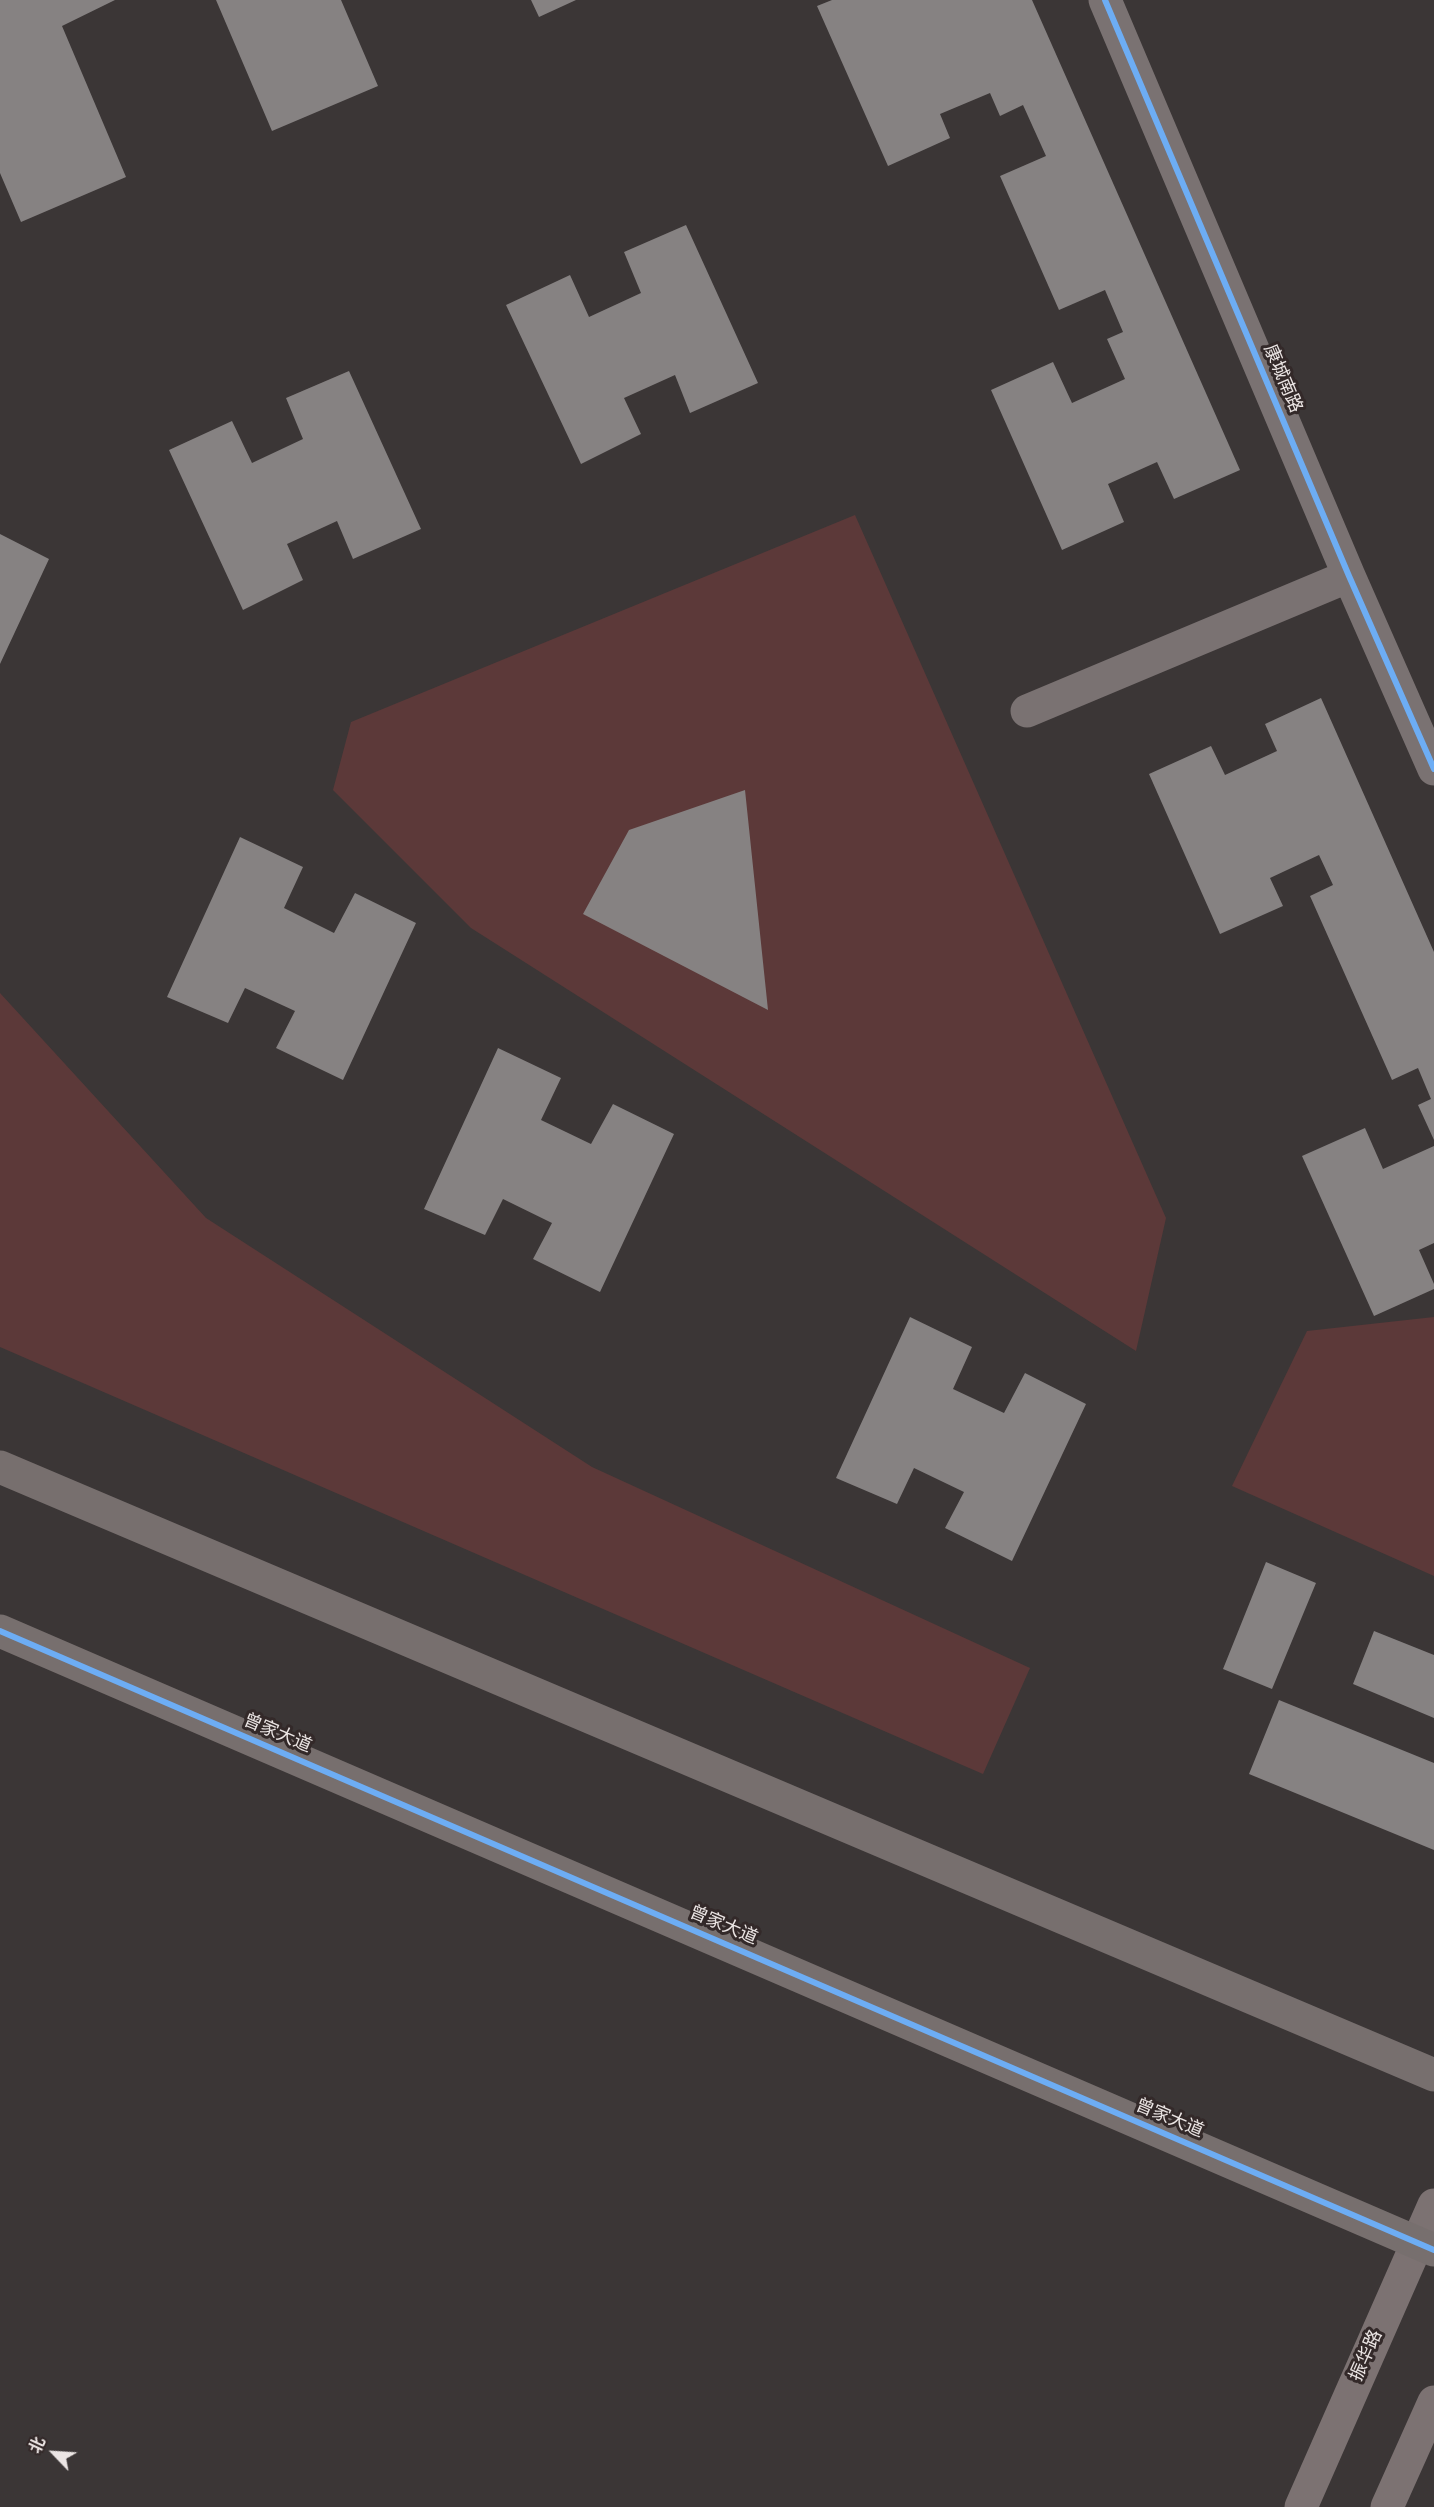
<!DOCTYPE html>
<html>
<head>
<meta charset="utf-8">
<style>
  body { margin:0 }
  #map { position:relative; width:1434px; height:2507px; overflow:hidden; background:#3b3636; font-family:Jost,"Noto Sans SC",sans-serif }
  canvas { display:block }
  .north { position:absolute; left:24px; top:2423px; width:60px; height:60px; -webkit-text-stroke:4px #332929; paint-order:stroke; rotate:295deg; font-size:16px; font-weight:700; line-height:24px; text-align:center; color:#ebe5e4 }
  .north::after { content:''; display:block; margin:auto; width:21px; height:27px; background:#ebe5e4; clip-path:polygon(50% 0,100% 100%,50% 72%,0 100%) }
</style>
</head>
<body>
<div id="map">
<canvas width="1434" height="2507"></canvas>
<div class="north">北</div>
</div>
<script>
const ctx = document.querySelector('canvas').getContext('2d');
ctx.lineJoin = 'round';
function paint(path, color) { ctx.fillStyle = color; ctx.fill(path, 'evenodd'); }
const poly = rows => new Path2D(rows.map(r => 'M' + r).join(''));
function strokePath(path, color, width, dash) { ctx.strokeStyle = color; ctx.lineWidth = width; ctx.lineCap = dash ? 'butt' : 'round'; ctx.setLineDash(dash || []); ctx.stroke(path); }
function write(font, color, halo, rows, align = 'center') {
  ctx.font = font + ' Jost,"Noto Sans SC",sans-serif'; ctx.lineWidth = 6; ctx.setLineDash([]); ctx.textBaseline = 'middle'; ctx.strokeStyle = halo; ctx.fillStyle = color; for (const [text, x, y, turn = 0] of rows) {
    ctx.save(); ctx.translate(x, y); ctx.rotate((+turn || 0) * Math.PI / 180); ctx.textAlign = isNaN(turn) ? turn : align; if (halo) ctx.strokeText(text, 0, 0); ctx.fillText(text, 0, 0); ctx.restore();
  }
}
const green = poly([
  [855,515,1166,1218,1136,1351,471,928,333,790,351,722],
  [0,993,206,1218,592,1467,1030,1668,983,1774,0,1347],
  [1434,1317,1434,1576,1232,1486,1307,1331]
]);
const building = poly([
  [0,0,115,0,62,26,126,177,21,222,0,173],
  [216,0,341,0,378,86,272,131],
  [531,0,576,0,539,17],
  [832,0,1032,0,1240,470,1174,499,1157,462,1108,484,1124,522,1062,550,991,390,1053,362,1072,403,1125,379,1107,339,1123,332,1105,290,1059,310,1000,176,1046,156,1023,105,1000,116,990,93,940,114,950,138,888,166,817,6],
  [686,225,758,383,690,413,675,375,624,398,641,434,581,464,506,305,570,275,589,317,641,293,624,252],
  [349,371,421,529,353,559,337,521,287,544,303,580,243,610,169,450,232,421,252,463,303,439,286,398],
  [0,534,49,559,0,664],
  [1321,698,1434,952,1434,1140,1418,1105,1431,1099,1418,1068,1392,1080,1310,896,1333,885,1319,855,1270,878,1283,906,1220,934,1149,774,1211,746,1225,775,1277,751,1265,724],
  [745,790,768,1010,583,914,629,830],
  [240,837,303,867,284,908,334,933,355,893,416,923,343,1080,276,1048,295,1011,245,988,228,1023,167,997],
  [498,1048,561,1078,541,1120,591,1144,613,1104,674,1134,600,1292,533,1259,552,1223,503,1199,485,1235,424,1209],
  [1365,1128,1383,1169,1434,1146,1434,1243,1419,1250,1434,1284,1434,1289,1374,1316,1302,1156],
  [910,1317,972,1347,953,1389,1004,1413,1025,1373,1086,1404,1012,1561,945,1528,964,1492,914,1468,897,1504,836,1478],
  [1266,1562,1316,1583,1272,1689,1223,1669],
  [1374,1631,1434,1655,1434,1718,1353,1684],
  [1279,1700,1434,1763,1434,1850,1249,1774]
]);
const minor = poly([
  [1105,0,1349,576,1434,769],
  [1027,711,1349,576]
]);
const major = poly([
  [1301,2507,1434,2205],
  [1387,2507,1434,2402]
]);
const highway = poly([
  [0,1467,1434,2075],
  [0,1631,1434,2250]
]);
const cycleway = poly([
  [1105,0,1349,576,1434,769],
  [0,1631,1434,2250]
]);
const streetNames = [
  ["康城南路",1282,379,67],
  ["曾家大道",277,1734,23],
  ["曾家大道",723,1926,23],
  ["曾家大道",1169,2119,23],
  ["振华路",1367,2356,-66]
];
paint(green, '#5c3939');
paint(building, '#868282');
strokePath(minor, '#7a7272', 33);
strokePath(major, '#7c7272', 33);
strokePath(highway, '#776f6e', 33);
strokePath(cycleway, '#6dadf4', 6);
write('18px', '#ebe5e4', '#332929', streetNames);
</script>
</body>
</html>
